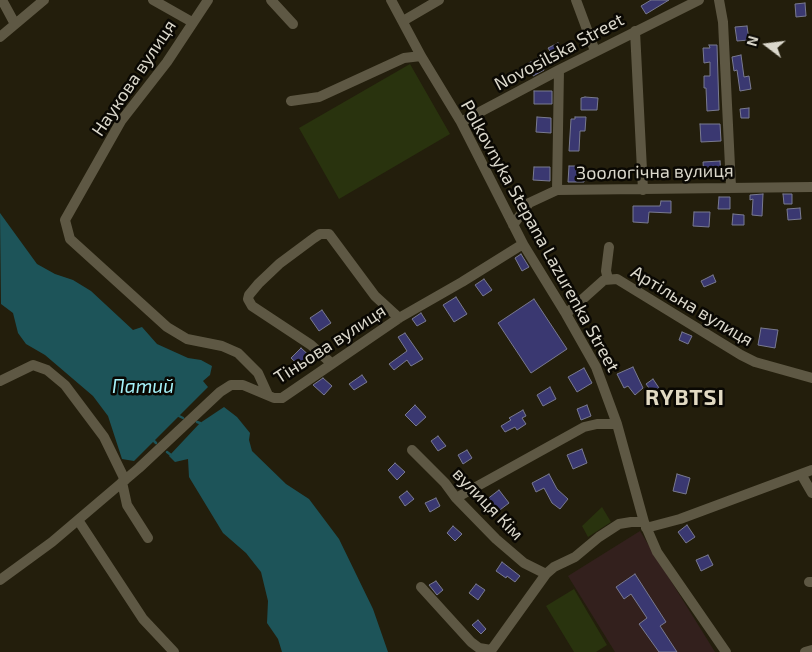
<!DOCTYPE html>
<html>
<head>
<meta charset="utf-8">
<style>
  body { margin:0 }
  #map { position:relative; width:812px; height:652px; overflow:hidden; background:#231e0c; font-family:"Exo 2",sans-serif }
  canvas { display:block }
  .north { position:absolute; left:742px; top:20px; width:50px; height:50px; -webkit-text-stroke:4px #0a0803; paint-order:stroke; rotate:285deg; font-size:14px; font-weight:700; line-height:20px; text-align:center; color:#dbd8cc }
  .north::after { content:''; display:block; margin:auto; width:18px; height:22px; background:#dbd8cc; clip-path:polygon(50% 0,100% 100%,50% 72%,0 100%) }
</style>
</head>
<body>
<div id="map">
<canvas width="812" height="652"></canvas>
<div class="north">N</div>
</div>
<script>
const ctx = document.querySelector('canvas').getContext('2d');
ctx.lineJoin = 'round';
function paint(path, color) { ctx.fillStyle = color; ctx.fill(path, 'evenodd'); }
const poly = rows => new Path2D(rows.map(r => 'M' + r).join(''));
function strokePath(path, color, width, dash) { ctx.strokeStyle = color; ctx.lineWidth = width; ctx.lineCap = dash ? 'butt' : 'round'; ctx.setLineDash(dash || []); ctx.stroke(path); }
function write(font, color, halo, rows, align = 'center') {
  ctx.font = font + ' "Exo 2",sans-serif'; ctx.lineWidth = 5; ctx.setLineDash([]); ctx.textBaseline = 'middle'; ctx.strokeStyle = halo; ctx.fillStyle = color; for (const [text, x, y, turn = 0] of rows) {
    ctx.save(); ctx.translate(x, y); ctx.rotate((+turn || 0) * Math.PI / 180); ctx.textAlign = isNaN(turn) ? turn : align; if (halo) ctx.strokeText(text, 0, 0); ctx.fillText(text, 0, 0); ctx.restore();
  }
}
const education = poly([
  [640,531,715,652,615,652,568,576]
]);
const green = poly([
  [410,64,450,134,339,199,299,128],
  [602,507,611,522,588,537,582,526],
  [574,589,607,645,596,652,574,652,546,606]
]);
const water = poly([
  [0,213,37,264,55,274,73,280,91,291,133,330,142,327,157,344,188,358,201,360,212,366,210,375,203,381,208,387,134,461,122,459,108,416,93,396,45,355,26,344,18,333,13,313,1,304],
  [224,407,237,417,250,433,249,440,252,451,286,484,309,499,339,539,373,609,388,652,282,652,278,639,267,623,268,601,261,572,246,553,223,533,189,477,188,459,175,462,169,456,200,423]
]);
const stream = poly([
  [179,416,183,418],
  [197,422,200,423],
  [154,441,156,443],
  [167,452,171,455]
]);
const building = poly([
  [651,0,669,0,646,14,641,6,651,0],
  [805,3,806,16,796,17,795,4,805,3],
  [747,26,749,40,737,41,735,27,747,26],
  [558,43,564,54,555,59,548,48,558,43],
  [709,45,717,45,719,110,707,111,706,88,704,88,704,76,710,76,710,62,704,63,703,48,710,48,709,45],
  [741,55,744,77,749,76,751,89,740,91,737,70,734,71,732,57,741,55],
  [538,58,544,70,533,76,527,64,538,58],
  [534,91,552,91,552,104,534,104,534,91],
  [585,97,598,98,597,110,581,110,581,98,585,97],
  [749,108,749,118,741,118,740,109,749,108],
  [537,117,551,118,551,133,536,132,537,117],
  [575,117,586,117,585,131,580,131,579,151,569,151,571,119,575,119,575,117],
  [700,124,720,124,721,141,701,142,700,124],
  [720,161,721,176,704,177,703,162,720,161],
  [569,166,584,166,584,182,568,182,569,166],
  [534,167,550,167,550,181,533,180,534,167],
  [763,194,762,216,752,215,753,199,750,200,750,195,763,194],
  [783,194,792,194,792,204,784,204,783,194],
  [719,197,730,197,730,209,718,209,719,197],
  [661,201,671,201,671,213,649,212,648,223,633,222,633,206,660,206,661,201],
  [800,208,801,219,788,220,787,209,800,208],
  [694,212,710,212,709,227,693,226,694,212],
  [733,214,744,215,744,225,732,225,733,214],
  [521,254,529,267,522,271,515,258,521,254],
  [713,275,716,282,704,287,701,281,713,275],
  [484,279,492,290,483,296,475,285,484,279],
  [456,297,467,314,454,322,443,305,456,297],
  [534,299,567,349,531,373,498,323,534,299],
  [322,310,331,323,319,331,310,318,322,310],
  [421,313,426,321,417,326,412,319,421,313],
  [761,328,778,330,775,348,758,345,761,328],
  [682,332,692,336,688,344,679,340,682,332],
  [405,333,423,359,411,366,407,360,394,370,389,364,407,351,398,337,405,333],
  [301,348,313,359,304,370,291,358,301,348],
  [633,367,643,388,635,395,628,386,624,388,617,374,633,367],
  [584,368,592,383,577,392,568,377,584,368],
  [362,375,367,382,354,390,349,384,362,375],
  [323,378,332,386,324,395,313,385,323,378],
  [653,379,659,388,652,392,646,384,653,379],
  [550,387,556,399,543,406,537,395,550,387],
  [415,405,426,417,416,426,405,415,415,405],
  [587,405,591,416,581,420,577,409,587,405],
  [523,410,526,416,522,418,526,424,517,430,515,427,505,432,501,426,511,420,509,418,523,410],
  [438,436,446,446,438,451,431,441,438,436],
  [582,449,587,463,573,469,567,455,582,449],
  [467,450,472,458,463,464,458,455,467,450],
  [395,463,405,472,397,480,388,470,395,463],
  [549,474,557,489,568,499,560,509,552,503,544,488,536,492,532,483,549,474],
  [677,474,690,478,686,494,673,491,677,474],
  [499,490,509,503,496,513,486,500,499,490],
  [407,491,414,499,405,506,399,497,407,491],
  [436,498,440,506,430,512,425,503,436,498],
  [687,525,695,537,686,543,678,532,687,525],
  [453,526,462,534,455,541,447,533,453,526],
  [708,555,713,565,701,571,696,560,708,555],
  [502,562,520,576,515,582,507,576,506,578,496,571,502,562],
  [635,574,666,622,660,626,677,652,659,652,639,624,647,618,631,594,624,599,616,587,635,574],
  [436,581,443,590,437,595,429,585,436,581],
  [476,584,485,590,478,600,469,593,476,584],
  [478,620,486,629,481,634,472,625,478,620]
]);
const minor = poly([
  [2,0,15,24],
  [153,0,192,22],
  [208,0,167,62,121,121,65,220,70,239,167,327,187,339,222,346,238,353,258,373,268,395],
  [271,0,293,24],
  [391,0,421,56,461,122,523,244,566,314,596,367,617,424,644,522,657,552,726,652],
  [576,0,595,51],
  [719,0,723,22,731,187],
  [403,21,439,0],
  [635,31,643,190],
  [0,37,44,0],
  [291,101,319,97,404,58,421,56],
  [461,122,559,70,699,0],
  [557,190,559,70],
  [513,225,529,203,557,190,812,187],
  [608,279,606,271,609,247],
  [566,314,604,280,617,279,741,355,755,362,812,378],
  [331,363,311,345,252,306,248,299,249,295,259,283,279,264,314,238,320,234,329,234,375,296,399,318],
  [0,381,33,365,47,370,65,385,104,437,125,480],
  [412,450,445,483,456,498,496,539,524,563,546,574],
  [801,474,812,493],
  [122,482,127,505,148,538],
  [456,498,584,427,597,424,617,424],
  [78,520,143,619,174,652],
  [646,528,680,519,812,470],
  [0,580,52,542,139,468,220,392,231,385,243,385,274,398,282,398,399,318,462,282,523,244],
  [809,582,812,582],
  [421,587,471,642,479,648,491,650],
  [490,652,546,574,554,567,575,557,599,537,619,524,631,522,644,522],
  [805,652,812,650]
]);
const streetNames = [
  ["Novosilska Street",559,52,-28],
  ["Наукова вулиця",134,78,-56],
  ["Зоологічна вулиця",655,172,-1],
  ["Polkovnyka Stepana Lazurenka Street",540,236,61],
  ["Артільна вулиця",692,306,31],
  ["Тіньова вулиця",330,344,-33],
  ["вулиця Кім",488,504,46]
];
const waterNames = [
  ["Патий",143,387]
];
const districtNames = [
  ["RYBTSI",685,398]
];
paint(education, '#33201d');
paint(green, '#29330e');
paint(water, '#1d5459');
strokePath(stream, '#1d5459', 2.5);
paint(building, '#3a3871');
strokePath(building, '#797a90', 1);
strokePath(minor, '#5e5844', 10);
write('18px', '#dbd8cc', '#0a0803', streetNames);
write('italic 19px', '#a5f1f8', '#0a0803', waterNames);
ctx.letterSpacing = '1px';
write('bold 22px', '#e2dac3', '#0a0803', districtNames);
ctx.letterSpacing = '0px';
</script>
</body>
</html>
